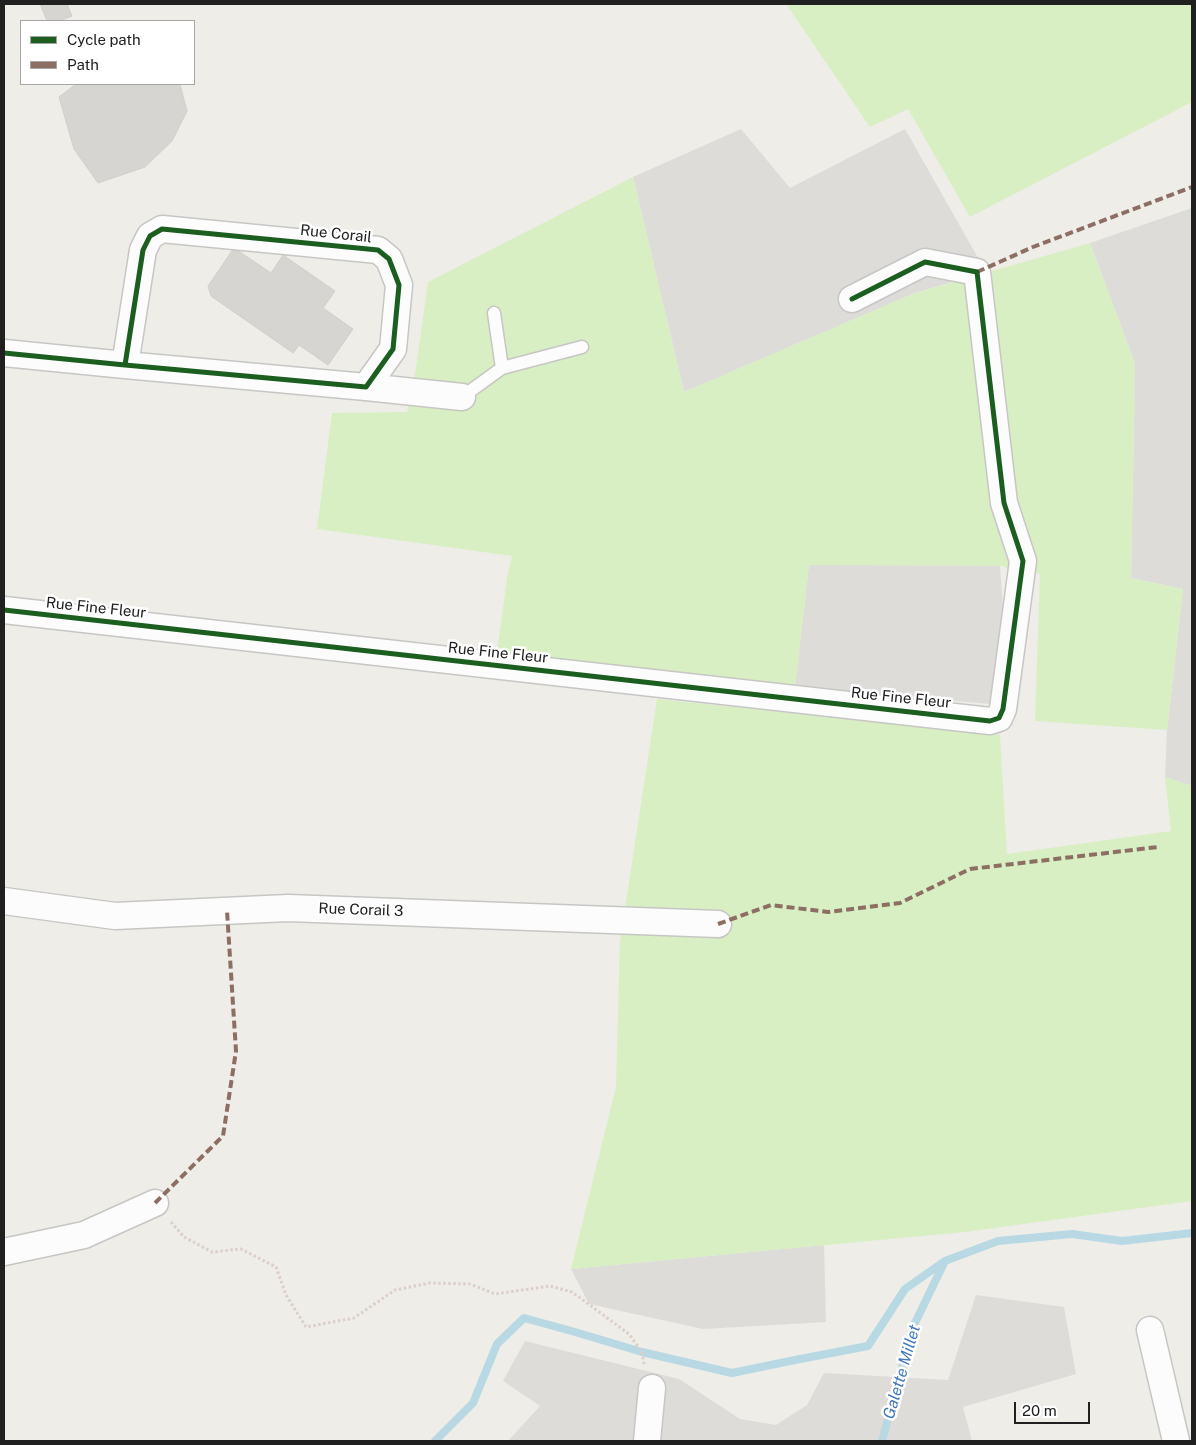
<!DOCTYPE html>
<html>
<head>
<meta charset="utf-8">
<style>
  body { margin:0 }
  #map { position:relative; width:1196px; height:1445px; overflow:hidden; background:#eeede8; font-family:"Public Sans",sans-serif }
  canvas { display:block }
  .frame { position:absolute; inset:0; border:5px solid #202020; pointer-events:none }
  .legend { position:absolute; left:20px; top:20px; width:175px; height:65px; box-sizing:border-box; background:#fff; border:1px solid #a6a6a6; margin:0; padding:6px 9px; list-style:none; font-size:15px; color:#202020 }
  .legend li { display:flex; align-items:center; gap:10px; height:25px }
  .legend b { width:25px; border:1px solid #a6a6a6 }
  .scale { position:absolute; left:1014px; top:1402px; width:76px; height:22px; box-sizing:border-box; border:2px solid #202020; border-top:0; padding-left:6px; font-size:15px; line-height:18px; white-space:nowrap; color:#202020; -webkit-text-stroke:4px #fff; paint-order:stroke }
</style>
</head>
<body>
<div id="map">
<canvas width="1196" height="1445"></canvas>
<div class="frame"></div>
<ul class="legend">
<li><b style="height:6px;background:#1b5e20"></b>Cycle path</li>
<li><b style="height:6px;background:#8d6e63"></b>Path</li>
</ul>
<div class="scale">20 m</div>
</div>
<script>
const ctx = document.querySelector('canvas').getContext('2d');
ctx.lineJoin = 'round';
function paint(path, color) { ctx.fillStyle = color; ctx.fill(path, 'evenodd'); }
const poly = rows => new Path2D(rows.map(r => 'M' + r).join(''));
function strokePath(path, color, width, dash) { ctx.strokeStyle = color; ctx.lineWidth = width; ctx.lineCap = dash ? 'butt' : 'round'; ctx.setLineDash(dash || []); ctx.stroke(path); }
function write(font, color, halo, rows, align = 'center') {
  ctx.font = font + ' "Public Sans",sans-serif'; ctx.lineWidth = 5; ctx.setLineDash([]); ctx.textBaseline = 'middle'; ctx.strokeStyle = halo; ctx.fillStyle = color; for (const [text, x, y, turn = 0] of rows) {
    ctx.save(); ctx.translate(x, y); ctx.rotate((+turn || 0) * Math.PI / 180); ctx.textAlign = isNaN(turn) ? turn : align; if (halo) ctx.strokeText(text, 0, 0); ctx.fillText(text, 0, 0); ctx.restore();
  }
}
const residential = poly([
  [741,129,790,188,905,129,986,272,915,293,684,392,633,177],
  [1192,208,1192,786,1165,777,1167,730,1183,589,1131,578,1135,364,1090,243],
  [809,564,1000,566,1004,623,990,704,795,687],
  [824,1245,826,1322,703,1329,589,1304,571,1269],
  [976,1295,1064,1307,1076,1374,963,1407,972,1441,508,1441,540,1406,503,1381,525,1341,679,1379,740,1419,776,1425,807,1405,824,1373,948,1380]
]);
const grass = poly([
  [786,4,1192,4,1192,102,970,217,908,109,870,127],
  [633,177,684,392,915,293,1090,243,1135,364,1131,578,1183,589,1167,730,1035,721,1040,574,1000,566,809,565,793,704,494,676,507,578,512,556,317,529,332,413,407,412,415,375,428,282],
  [657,699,1000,735,1007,854,1171,831,1165,777,1192,786,1192,1201,965,1232,571,1269,616,1087,620,941]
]);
const stream = poly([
  [435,1441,473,1403,497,1344,524,1318,575,1332,642,1352,732,1373,795,1360,868,1346,905,1289,945,1261],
  [882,1441,913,1327,945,1261,998,1241,1072,1234,1122,1241,1192,1233]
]);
const building = poly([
  [40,4,67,4,72,16,60,21,47,21,40,4],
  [76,84,180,84,187,111,172,141,145,167,98,183,74,149,59,97,76,84],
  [234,248,271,273,283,255,335,291,323,308,353,329,328,365,299,345,293,353,211,296,208,286,234,248]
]);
const path = poly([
  [171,1222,184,1237,212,1252,241,1249,276,1267,286,1295,306,1327,354,1318,395,1290,429,1283,470,1284,495,1294,550,1286,572,1292,629,1334,642,1352,644,1364]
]);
const lane = poly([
  [494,313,502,368],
  [462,397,502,368,582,347]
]);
const street = poly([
  [4,353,125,365,366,387,393,349,399,285,389,259,378,250,162,229,150,236,143,250,125,365],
  [366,387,462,397],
  [4,610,990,721,999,718,1003,709,1023,561,1004,503,977,272,925,262,852,299],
  [4,901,115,916,288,908,718,924],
  [4,1252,84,1235,155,1203],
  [1150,1330,1176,1441],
  [647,1441,652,1388]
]);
const quiet = poly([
  [977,272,1033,247,1192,187],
  [718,924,771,905,828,912,900,903,970,869,1158,847],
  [155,1203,223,1136,236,1051,227,911]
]);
const cycleway = poly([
  [4,353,125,365,366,387,393,349,399,285,389,259,378,250,162,229,150,236,143,250,125,365],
  [4,610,990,721,999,718,1003,709,1023,561,1004,503,977,272,925,262,852,299]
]);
const streetNames = [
  ["Rue Corail",336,234,6],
  ["Rue Fine Fleur",96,608,6],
  ["Rue Fine Fleur",498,653,6],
  ["Rue Fine Fleur",901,698,6],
  ["Rue Corail 3",361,910,2]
];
const waterNames = [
  ["Galette Millet",902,1372,-74]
];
paint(residential, '#dddcd9');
paint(grass, '#d8efc4');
strokePath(stream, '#b8d9e4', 8);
paint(building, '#d7d5d1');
strokePath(building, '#d2cec9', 1);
strokePath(lane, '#c7c6c4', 15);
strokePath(street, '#c7c6c4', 29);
strokePath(path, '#dcceca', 3, [2.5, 2.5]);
strokePath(lane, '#fcfcfc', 12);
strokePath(street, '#fcfcfc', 26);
strokePath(quiet, '#8d6e63', 4, [8, 4]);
strokePath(cycleway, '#1b5e20', 5);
write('15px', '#202020', '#fff', streetNames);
write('italic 16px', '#4177ba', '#fff', waterNames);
</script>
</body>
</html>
